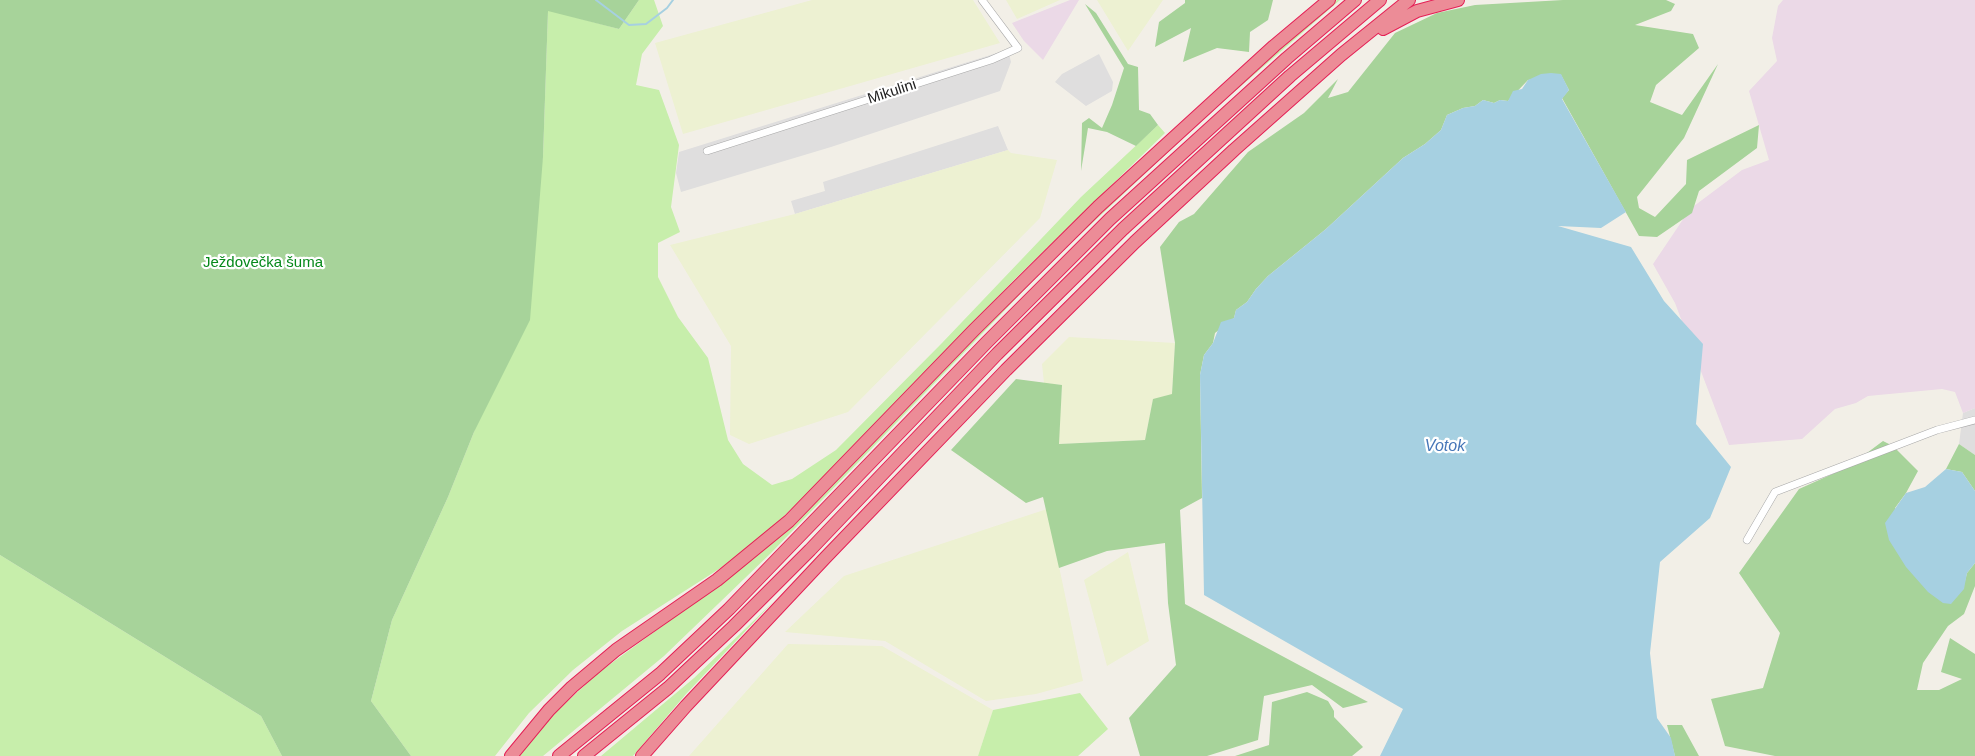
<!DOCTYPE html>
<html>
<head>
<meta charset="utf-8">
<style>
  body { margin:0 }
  canvas { display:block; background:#f2efe7 }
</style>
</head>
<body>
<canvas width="1975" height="756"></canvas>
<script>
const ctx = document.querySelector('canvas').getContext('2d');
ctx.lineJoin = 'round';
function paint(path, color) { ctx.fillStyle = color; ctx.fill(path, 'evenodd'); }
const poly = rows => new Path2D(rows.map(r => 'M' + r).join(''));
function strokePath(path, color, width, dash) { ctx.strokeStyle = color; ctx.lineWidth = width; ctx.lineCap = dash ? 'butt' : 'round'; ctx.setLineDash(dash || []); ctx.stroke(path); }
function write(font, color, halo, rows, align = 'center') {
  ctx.font = font + ' Helvetica,sans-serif'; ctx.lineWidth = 4.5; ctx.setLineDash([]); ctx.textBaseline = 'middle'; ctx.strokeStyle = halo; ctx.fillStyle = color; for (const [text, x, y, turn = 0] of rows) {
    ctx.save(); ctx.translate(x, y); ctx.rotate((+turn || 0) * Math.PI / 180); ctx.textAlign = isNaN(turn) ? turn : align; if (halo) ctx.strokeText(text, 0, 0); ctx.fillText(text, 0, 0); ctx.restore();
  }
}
const residential = poly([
  [997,53,1009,54,1011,62,1000,91,831,147,681,192,676,173,679,152],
  [1099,54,1113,82,1112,91,1086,106,1055,82,1062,74],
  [998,126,1008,150,795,214,791,201,825,191,823,182],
  [1975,408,1975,455,1959,444,1963,413]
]);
const industrial = poly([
  [1070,0,1079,0,1043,60,1024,41,1012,23],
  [1783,0,1975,0,1975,408,1963,413,1955,392,1942,389,1868,396,1856,403,1835,409,1802,439,1729,445,1675,303,1653,264,1690,209,1742,170,1769,160,1749,91,1777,61,1772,38,1778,6]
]);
const farmland = poly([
  [812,0,973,0,1000,43,683,134,655,43],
  [1006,0,1060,0,1017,19],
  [1097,0,1163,0,1128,51],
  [1008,150,1011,153,1057,160,1040,218,848,412,749,444,730,435,731,346,670,245,795,214],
  [1069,337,1175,343,1172,395,1153,400,1145,440,1058,444,1062,385,1044,383,1042,364],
  [1047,509,1083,681,1036,694,986,701,885,641,785,632,844,576],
  [1128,552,1149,641,1107,666,1084,580],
  [788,644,882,646,993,710,978,756,689,756]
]);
const grass = poly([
  [639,0,654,0,663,26,642,54,636,85,659,90,679,145,671,207,680,232,658,243,658,277,678,317,708,358,728,440,743,464,772,485,792,479,836,450,942,343,1081,197,1158,125,1165,133,1014,280,822,480,761,538,719,569,622,631,573,670,529,713,495,756,411,756,371,701,392,620,448,497,474,432,543,157,548,10,619,29],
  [1337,0,1340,0,1210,113,1056,257,771,553,664,656,543,756,519,756,556,712,598,673,739,570,792,526,945,368,1100,212,1254,70],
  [0,555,261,716,282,756,0,756],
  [773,602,686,694,633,756,601,756,694,678],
  [1080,693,1108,729,1078,756,978,756,993,710]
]);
const forest = poly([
  [0,0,639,0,619,29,548,11,543,157,530,320,474,432,448,497,392,620,371,701,411,756,282,756,261,716,0,555],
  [1185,0,1273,0,1268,20,1250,32,1249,52,1217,48,1183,62,1191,28,1155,47,1159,22,1185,3],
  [1563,0,1666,0,1675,4,1671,11,1635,25,1693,34,1699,48,1656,85,1650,102,1682,115,1718,64,1684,138,1637,197,1639,208,1655,217,1686,184,1687,160,1759,125,1757,148,1699,191,1692,213,1657,237,1639,236,1562,98,1569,90,1561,75,1528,80,1508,101,1500,100,1494,103,1483,100,1475,106,1463,108,1447,115,1441,130,1425,144,1403,158,1326,229,1268,276,1256,289,1247,302,1236,310,1234,318,1215,333,1213,343,1204,355,1200,375,1202,498,1180,510,1185,604,1368,702,1343,708,1312,685,1264,696,1258,740,1207,756,1140,756,1129,718,1176,665,1168,603,1165,543,1107,551,1059,568,1043,497,1026,503,951,450,1016,379,1062,385,1059,444,1145,440,1153,399,1172,394,1175,343,1160,247,1179,222,1194,214,1248,152,1304,113,1338,79,1328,98,1348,92,1395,33,1437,13,1475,5],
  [1085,4,1096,13,1128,64,1138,67,1139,110,1150,114,1158,125,1136,146,1107,132,1088,128,1081,171,1082,123,1089,118,1102,128,1112,105,1124,68],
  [1883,441,1893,446,1918,471,1906,493,1895,508,1963,589,1967,573,1975,563,1975,586,1964,614,1948,626,1923,663,1917,690,1939,690,1962,679,1941,672,1950,638,1975,654,1975,756,1775,756,1725,746,1711,699,1763,688,1780,633,1739,573,1799,489,1848,467],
  [1959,444,1975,455,1975,491,1962,472,1946,469],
  [1307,692,1328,701,1334,711,1334,717,1363,747,1352,756,1235,756,1269,745,1272,702],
  [1667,725,1682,725,1699,756,1675,756]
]);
const water = poly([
  [1551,73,1561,74,1569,90,1562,99,1626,212,1601,228,1558,226,1631,247,1664,301,1703,344,1696,424,1731,467,1710,518,1660,562,1650,653,1657,718,1671,738,1675,756,1380,756,1403,709,1204,595,1200,375,1204,355,1213,343,1221,322,1234,318,1236,310,1247,302,1256,289,1268,276,1326,229,1403,158,1425,144,1441,130,1447,115,1463,108,1475,106,1483,100,1494,103,1500,100,1508,101,1513,91,1522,89,1528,80,1541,74],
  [1946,469,1962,472,1975,491,1975,563,1967,573,1964,589,1951,604,1943,603,1928,592,1906,567,1889,540,1885,523,1906,493,1925,487]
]);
const stream = poly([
  [596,0,629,25,646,24,667,8,673,0]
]);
const minor = poly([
  [707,151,991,60,1018,48,982,0],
  [1747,540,1775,492,1937,430,1975,420]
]);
const motorway = poly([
  [1383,29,1417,11,1458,0],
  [511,756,549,710,572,687,616,650,717,580,789,521,974,330,1098,207,1274,46,1329,0],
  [559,756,660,674,729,609,986,343,1110,219,1287,58,1355,0],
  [584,756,668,688,734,626,810,550,997,354,1123,229,1290,76,1380,0],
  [642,756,686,706,826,557,1006,370,1135,242,1234,150,1341,55,1409,0]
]);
const streetNames = [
  ["Mikulini",892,92,-18]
];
const parkNames = [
  ["Ježdovečka šuma",263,263]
];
const waterNames = [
  ["Votok",1445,447]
];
paint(residential, '#dfdede');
paint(industrial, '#ebd9e7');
paint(farmland, '#edf1d2');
paint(grass, '#c7eeab');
paint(forest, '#a7d39a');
paint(water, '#a6d0e1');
strokePath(stream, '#a6d0e1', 2);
strokePath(minor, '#a8a8a8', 8);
strokePath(motorway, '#e51f55', 14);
strokePath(minor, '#fff', 7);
strokePath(motorway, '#ec8c97', 12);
write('15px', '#212121', '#fff', streetNames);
write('15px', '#06891a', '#fff', parkNames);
write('italic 16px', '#4777b8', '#fff', waterNames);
</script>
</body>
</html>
